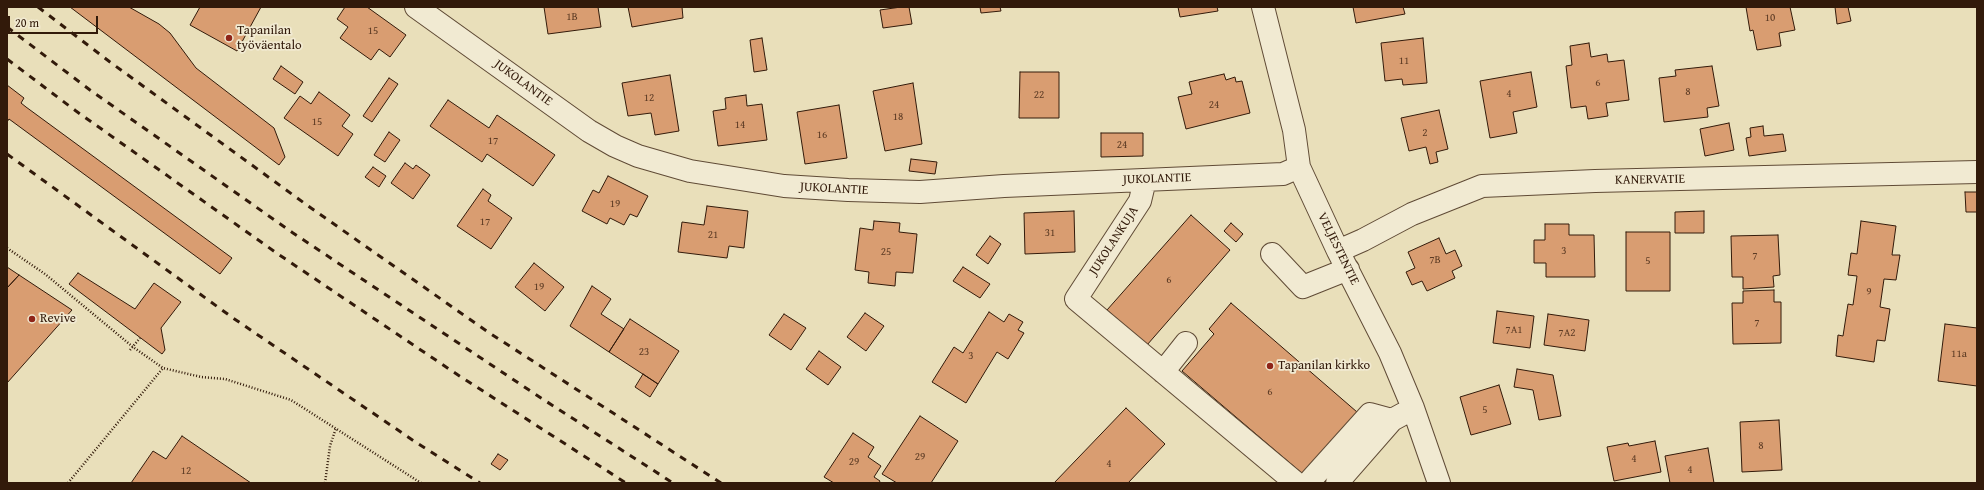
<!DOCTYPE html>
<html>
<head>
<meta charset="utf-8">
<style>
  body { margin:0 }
  #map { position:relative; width:1984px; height:490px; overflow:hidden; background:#e9dfba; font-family:"Gentium Book Plus",serif }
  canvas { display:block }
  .frame { position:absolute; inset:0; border:8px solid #321a0a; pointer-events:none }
  .scale { position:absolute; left:8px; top:16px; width:90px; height:18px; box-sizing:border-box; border:2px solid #321a0a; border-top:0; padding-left:5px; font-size:12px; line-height:14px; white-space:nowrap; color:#321a0a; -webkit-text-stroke:3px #f1ead2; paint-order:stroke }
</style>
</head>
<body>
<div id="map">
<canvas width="1984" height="490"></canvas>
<div class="frame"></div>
<div class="scale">20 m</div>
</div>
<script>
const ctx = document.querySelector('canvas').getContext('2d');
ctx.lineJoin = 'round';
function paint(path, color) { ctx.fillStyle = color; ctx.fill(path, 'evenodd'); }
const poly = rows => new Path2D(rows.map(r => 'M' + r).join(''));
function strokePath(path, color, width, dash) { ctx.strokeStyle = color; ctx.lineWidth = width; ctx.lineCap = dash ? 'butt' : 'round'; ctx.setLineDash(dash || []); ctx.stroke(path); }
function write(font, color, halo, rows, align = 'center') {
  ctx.font = font + ' "Gentium Book Plus",serif'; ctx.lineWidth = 3.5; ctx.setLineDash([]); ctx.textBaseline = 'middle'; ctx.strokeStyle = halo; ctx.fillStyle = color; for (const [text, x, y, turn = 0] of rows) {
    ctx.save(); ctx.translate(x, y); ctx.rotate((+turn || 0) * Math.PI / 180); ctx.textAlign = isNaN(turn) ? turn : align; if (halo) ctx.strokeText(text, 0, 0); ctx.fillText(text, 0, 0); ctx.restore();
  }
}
const building = poly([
  [70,7,129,7,159,24,170,33,196,68,274,128,285,157,279,165,70,7],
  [200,7,261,7,237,51,190,25,200,7],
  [345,7,367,7,406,35,390,57,379,49,371,60,340,38,348,27,337,19,345,7],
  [544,7,598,7,601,27,548,34,544,7],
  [628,7,682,7,683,18,632,27,628,7],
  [901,7,909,7,912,24,883,28,880,10,901,7],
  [980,7,1000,7,1001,11,981,13,980,7],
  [1178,7,1217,7,1218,11,1180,17,1178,7],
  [1353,7,1403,7,1405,14,1356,23,1353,7],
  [1746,7,1790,7,1795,30,1779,33,1781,46,1757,50,1753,30,1750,31,1746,7],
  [1835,7,1848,7,1851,21,1837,24,1835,7],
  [762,38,767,70,754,72,750,40,762,38],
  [1423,38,1427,83,1403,85,1402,79,1385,81,1381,43,1423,38],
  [1589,43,1591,57,1607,54,1608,62,1624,60,1629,100,1606,103,1608,116,1588,119,1586,106,1571,108,1566,66,1572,65,1570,46,1589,43],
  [281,66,303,82,295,94,273,79,281,66],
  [1712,66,1719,106,1707,108,1708,117,1664,122,1659,78,1676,76,1675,70,1712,66],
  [1020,72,1059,72,1059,118,1019,118,1020,72],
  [1531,72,1537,107,1513,112,1517,133,1490,138,1480,81,1531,72],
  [1224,74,1226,80,1235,77,1236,82,1242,81,1250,113,1186,129,1178,97,1192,94,1189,82,1224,74],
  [670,75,679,131,655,135,651,113,628,116,622,83,670,75],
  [389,78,398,84,372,122,363,116,389,78],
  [913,83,922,144,885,151,873,91,913,83],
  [7,85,24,98,21,103,26,107,232,258,220,274,9,119,7,122,7,85],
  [319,92,350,115,342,126,353,134,338,156,284,118,300,96,311,104,319,92],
  [746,95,747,106,762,104,767,140,718,146,713,111,726,109,725,98,746,95],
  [448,100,489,128,497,115,555,155,533,186,487,154,482,162,430,126,448,100],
  [839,105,847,158,805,164,797,112,839,105],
  [1439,110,1448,149,1436,152,1438,162,1430,164,1426,147,1409,151,1401,118,1439,110],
  [1729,123,1734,150,1705,156,1700,129,1729,123],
  [1763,126,1764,136,1783,134,1786,151,1749,156,1746,138,1751,137,1750,128,1763,126],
  [389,132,400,140,385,162,374,155,389,132],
  [1101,133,1143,133,1143,156,1101,157,1101,133],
  [911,159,937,162,935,174,909,171,911,159],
  [405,163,413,169,416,165,430,175,413,199,391,183,405,163],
  [373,167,386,176,379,187,365,177,373,167],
  [608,176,648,196,637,217,630,214,624,225,610,218,607,224,582,211,593,190,599,193,608,176],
  [483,189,491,195,488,201,512,218,491,249,457,226,483,189],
  [1965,192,1977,192,1977,212,1966,212,1965,192],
  [707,206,748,211,744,248,729,246,727,258,678,252,682,222,704,225,707,206],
  [1074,211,1075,252,1025,254,1024,213,1074,211],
  [1704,211,1704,233,1675,233,1675,212,1704,211],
  [1191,215,1230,250,1147,345,1107,310,1191,215],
  [874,221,900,223,899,232,917,234,913,273,896,272,895,286,868,283,869,272,855,270,860,228,873,230,874,221],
  [1861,221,1896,226,1892,255,1900,255,1896,280,1884,279,1880,307,1890,309,1885,341,1877,340,1874,362,1836,356,1838,335,1843,336,1848,304,1853,305,1857,276,1848,275,1851,253,1857,254,1861,221],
  [1231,223,1243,234,1236,242,1224,231,1231,223],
  [1545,224,1569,224,1569,235,1594,235,1595,277,1546,277,1546,263,1534,263,1534,240,1545,240,1545,224],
  [1626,232,1670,232,1670,291,1626,291,1626,232],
  [1778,235,1780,275,1773,276,1774,287,1743,289,1743,277,1732,277,1731,236,1778,235],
  [990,236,1001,244,988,264,976,255,990,236],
  [1439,238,1446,254,1455,250,1462,266,1452,271,1455,278,1427,291,1422,281,1412,285,1406,272,1415,268,1408,252,1439,238],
  [534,263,564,287,545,311,515,287,534,263],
  [7,267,19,275,7,288,7,267],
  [963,267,990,284,980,298,953,281,963,267],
  [78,273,135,309,154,283,181,302,161,328,165,350,162,354,69,284,78,273],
  [19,275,72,310,7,383,7,288,19,275],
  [592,286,611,299,601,314,624,329,609,352,570,326,592,286],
  [1774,290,1774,302,1781,302,1781,343,1733,344,1732,303,1743,303,1743,291,1774,290],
  [1231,303,1357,412,1304,475,1182,371,1214,334,1209,329,1231,303],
  [1497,311,1534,316,1530,348,1493,343,1497,311],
  [989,312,1004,322,1009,314,1023,322,1018,330,1024,333,1008,359,997,352,966,403,932,382,954,347,963,353,989,312],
  [865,313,884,326,866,351,847,337,865,313],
  [784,314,806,328,791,350,769,335,784,314],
  [1548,314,1589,320,1585,351,1544,345,1548,314],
  [630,319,679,351,658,384,609,352,630,319],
  [1945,324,1977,328,1977,386,1938,381,1945,324],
  [819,351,841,367,828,385,806,369,819,351],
  [1517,369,1553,375,1561,416,1539,420,1533,390,1514,387,1517,369],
  [643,374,658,384,650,397,635,387,643,374],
  [1499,385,1511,424,1471,435,1460,397,1499,385],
  [1126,408,1165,444,1128,483,1054,483,1126,408],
  [920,416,958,441,931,483,897,483,882,474,920,416],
  [1779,420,1782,470,1742,472,1740,422,1779,420],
  [853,433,874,447,868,457,881,466,874,477,880,481,879,483,834,483,824,477,853,433],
  [182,436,251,483,131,483,153,451,166,459,182,436],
  [1655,441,1661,472,1614,481,1607,447,1628,443,1629,446,1655,441],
  [1708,448,1714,483,1670,483,1665,456,1708,448],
  [498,454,508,460,500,470,491,464,498,454]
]);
const path = poly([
  [7,248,45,274,133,347,163,368,201,377,225,379,291,400,421,483],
  [130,350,140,338],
  [68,483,163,368],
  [325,483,330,446,336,428]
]);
const minor = poly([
  [416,7,589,131,615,146,638,156,690,171,784,186,848,190,920,192,1004,186,1283,174,1299,167],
  [1263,7,1294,130,1299,167,1338,251,1390,353,1413,408,1439,483],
  [1145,180,1140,201,1076,299,1296,483],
  [1338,251,1363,240,1412,214,1482,186,1595,181,1977,172],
  [1272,254,1303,287,1348,269],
  [1163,372,1186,343],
  [1308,483,1370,414,1392,420],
  [1337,483,1392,420,1403,414]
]);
const rail = poly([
  [38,7,110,62,311,208,488,332,721,483],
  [7,27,90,90,293,233,541,398,673,483],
  [7,59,76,111,278,254,458,375,626,483],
  [7,154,233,318,414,441,480,483]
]);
const markers = [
  [229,38,4,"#8f2418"],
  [32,319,4,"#8f2418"],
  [1270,366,4,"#8f2418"]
];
const numberNames = [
  ["1B",572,17],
  ["10",1770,18],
  ["15",373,31],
  ["11",1404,61],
  ["6",1598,83],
  ["8",1688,92],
  ["4",1509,94],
  ["22",1039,95],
  ["12",649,98],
  ["24",1214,105],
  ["18",898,117],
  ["15",317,122],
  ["14",740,125],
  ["2",1425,133],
  ["16",822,135],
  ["17",493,141],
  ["24",1122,145],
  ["19",615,204],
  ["17",485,222],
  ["31",1050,233],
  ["21",713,235],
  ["3",1564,251],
  ["25",886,252],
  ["7",1755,256],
  ["7B",1435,260],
  ["5",1648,261],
  ["6",1169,280],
  ["19",539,287],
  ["9",1869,292],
  ["7",1757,323],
  ["7A1",1514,330],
  ["7A2",1567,333],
  ["23",644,352],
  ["11a",1959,354],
  ["3",971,356],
  ["6",1270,392],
  ["5",1485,410],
  ["8",1761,446],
  ["29",920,457],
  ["4",1634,459],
  ["29",854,462],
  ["4",1109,464],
  ["4",1690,470],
  ["12",186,471]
];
const poiNames = [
  ["Tapanilan",237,31],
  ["työväentalo",237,46],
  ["Revive",40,319],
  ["Tapanilan kirkko",1278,366]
];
const streetNames = [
  ["JUKOLANTIE",523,83,36],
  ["JUKOLANTIE",1157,179,-2],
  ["KANERVATIE",1650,180,-1],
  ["JUKOLANTIE",834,189,3],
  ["JUKOLANKUJA",1114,241,-57],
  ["VELJESTENTIE",1338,249,64]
];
paint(building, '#d99d71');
strokePath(building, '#321a0a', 1);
strokePath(minor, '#604b36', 24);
strokePath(path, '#321a0a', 2.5, [1, 2]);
strokePath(minor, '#f1ead2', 22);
strokePath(rail, '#321a0a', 3, [7, 7]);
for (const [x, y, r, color] of markers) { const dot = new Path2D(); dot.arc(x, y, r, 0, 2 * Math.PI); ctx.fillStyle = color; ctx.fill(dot); strokePath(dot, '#f1ead2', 1.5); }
write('11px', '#5c3b24', null, numberNames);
write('13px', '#321a0a', '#f1ead2', poiNames, 'left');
write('13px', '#321a0a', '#f1ead2', streetNames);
</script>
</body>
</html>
